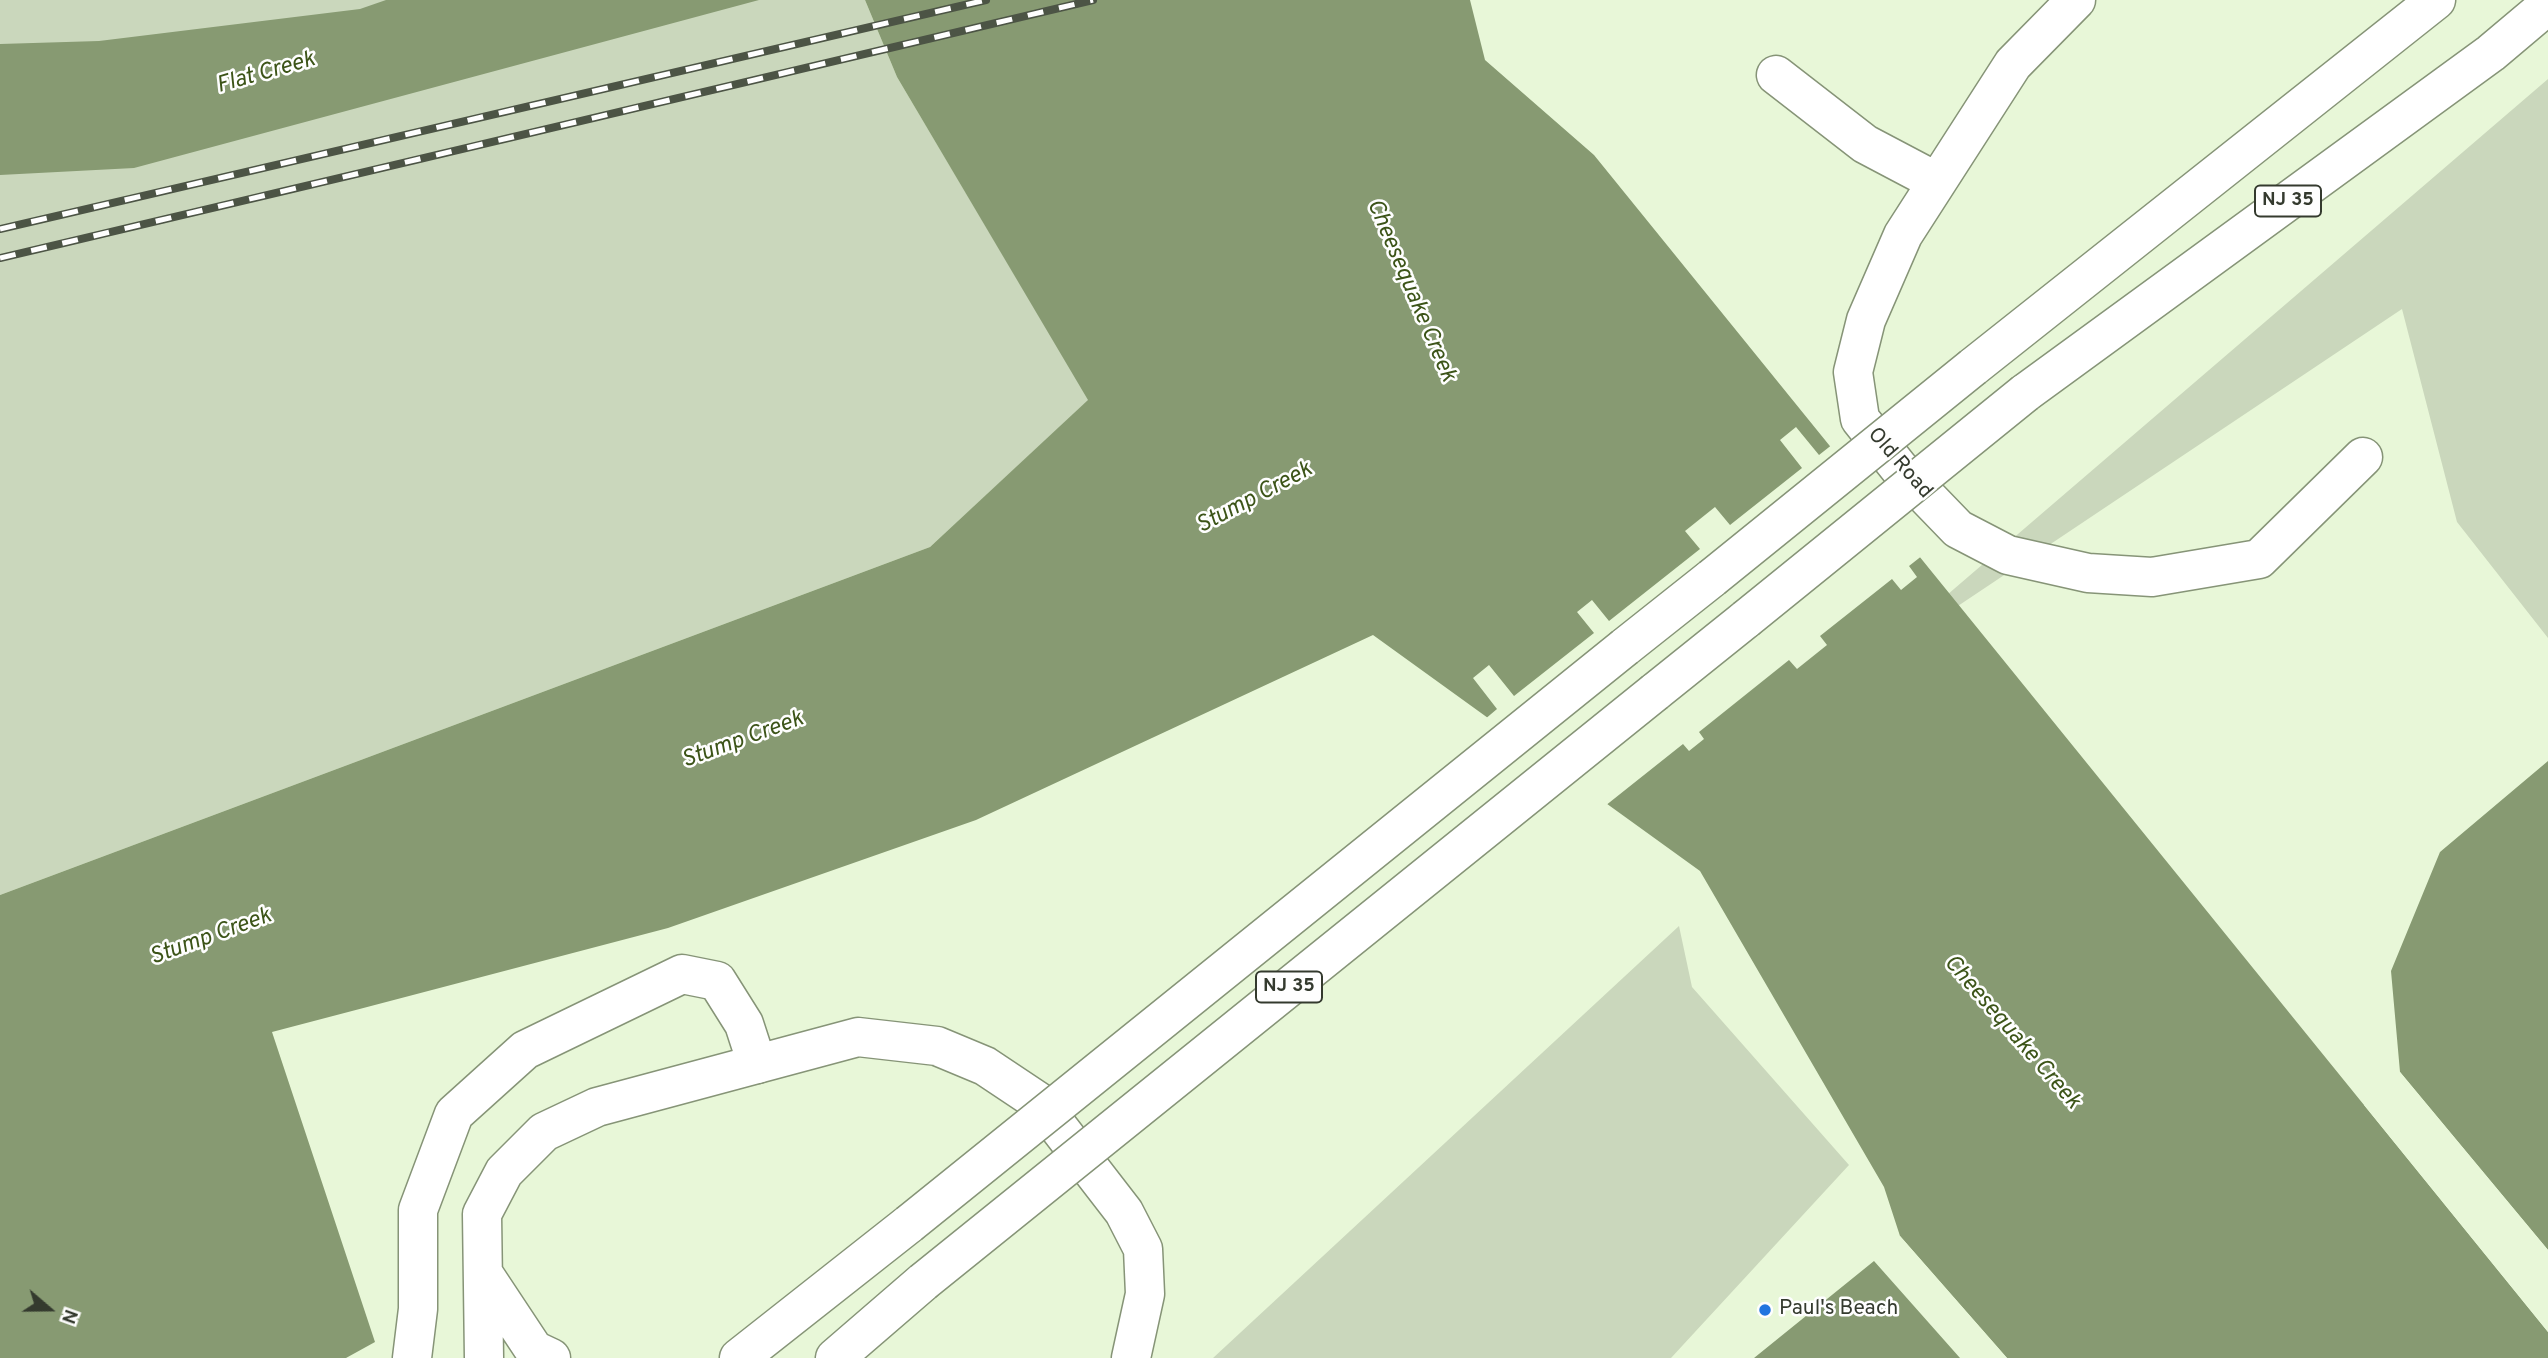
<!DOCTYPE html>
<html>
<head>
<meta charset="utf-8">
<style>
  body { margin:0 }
  #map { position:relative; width:2548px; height:1358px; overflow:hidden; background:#e8f7d8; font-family:Overpass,sans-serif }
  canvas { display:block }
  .north { position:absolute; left:14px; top:1274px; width:70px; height:70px; -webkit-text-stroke:5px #fefefe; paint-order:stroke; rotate:110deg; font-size:19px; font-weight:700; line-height:28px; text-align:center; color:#343a2e }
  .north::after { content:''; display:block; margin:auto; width:24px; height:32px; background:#343a2e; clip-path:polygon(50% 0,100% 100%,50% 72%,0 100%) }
</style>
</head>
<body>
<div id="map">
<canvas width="2548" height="1358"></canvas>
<div class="north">N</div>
</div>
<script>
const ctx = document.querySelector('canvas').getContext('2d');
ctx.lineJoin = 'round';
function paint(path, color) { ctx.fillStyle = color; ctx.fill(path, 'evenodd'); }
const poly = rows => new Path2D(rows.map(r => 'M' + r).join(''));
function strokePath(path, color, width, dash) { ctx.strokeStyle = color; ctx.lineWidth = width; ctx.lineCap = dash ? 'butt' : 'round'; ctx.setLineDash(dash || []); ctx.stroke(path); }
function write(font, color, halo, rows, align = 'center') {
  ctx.font = font + ' Overpass,sans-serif'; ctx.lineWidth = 5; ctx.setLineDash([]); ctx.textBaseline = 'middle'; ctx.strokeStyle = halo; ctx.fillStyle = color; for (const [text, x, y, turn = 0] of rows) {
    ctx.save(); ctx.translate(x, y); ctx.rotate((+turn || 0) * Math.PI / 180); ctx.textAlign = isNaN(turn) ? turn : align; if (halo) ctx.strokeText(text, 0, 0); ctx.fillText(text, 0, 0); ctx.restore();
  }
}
const green = poly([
  [0,0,865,0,897,77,1089,400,930,547,0,895],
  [2548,79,2548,638,2457,522,2402,309,1925,628,1919,619],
  [1679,926,1692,987,1849,1165,1671,1358,1213,1358]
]);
const water = poly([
  [386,0,759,0,134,168,0,175,0,44,99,41,360,9],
  [865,0,1470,0,1485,60,1594,155,2548,1332,2548,1358,2007,1358,1900,1236,1884,1187,1700,871,1373,635,976,820,668,928,272,1032,375,1342,346,1358,0,1358,0,895,930,547,1088,400,897,77],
  [2548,761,2548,1250,2400,1072,2391,971,2440,852],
  [1874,1261,1960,1358,1754,1358]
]);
const pier = poly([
  [1796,427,1819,455,1833,444,1923,555,1909,566,1917,577,1901,590,1892,579,1820,636,1827,645,1797,669,1789,660,1699,732,1704,739,1689,751,1683,744,1605,806,1484,720,1497,709,1473,678,1489,665,1514,696,1594,633,1577,612,1592,600,1609,621,1700,549,1685,531,1715,507,1730,525,1802,468,1780,440],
  [2400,1072,2548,1250,2548,1254,2397,1074],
  [2367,1103,2548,1326,2548,1332,2364,1105],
  [1900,1236,2007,1358,2002,1358,1898,1239]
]);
const minor = poly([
  [2076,0,2013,64,1903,235,1866,320,1853,372,1860,419,1899,468,1958,529,2008,555,2088,573,2152,577,2259,559,2363,457],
  [1776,75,1865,144,1937,182],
  [412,1358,418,1309,418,1210,454,1114,525,1050,682,974,717,981,744,1024,757,1064]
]);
const highway = poly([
  [1973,367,2436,0],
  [2025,393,2491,53,2548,5],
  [1625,647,1712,578],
  [1655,692,1746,619],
  [485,1276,534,1350,551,1358],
  [484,1358,482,1214,504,1172,544,1132,597,1107,858,1037,937,1046,985,1066,1039,1102,1124,1212,1143,1249,1145,1294,1131,1358],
  [739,1358,909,1224],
  [835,1358,923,1282]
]);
const rail = poly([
  [0,229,986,0],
  [0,258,1093,0]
]);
const highwayBridge = poly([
  [1712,578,1973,367],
  [1746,619,2025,393],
  [909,1224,1625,647],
  [923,1282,1655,692]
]);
const markers = [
  [1765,1310,7,"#2175df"]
];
const shields = [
  [2288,201,66],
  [1289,987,66]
];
const shieldNames = [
  ["NJ 35",2288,201],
  ["NJ 35",1289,987]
];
const streetNames = [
  ["Old Road",1899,464,49]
];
const poiNames = [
  ["Paul's Beach",1779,1310]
];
const waterNames = [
  ["Flat Creek",266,74,-16],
  ["Cheesequake Creek",1410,291,67],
  ["Stump Creek",1255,499,-28],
  ["Stump Creek",743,741,-20],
  ["Stump Creek",211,938,-20],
  ["Cheesequake Creek",2011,1033,49]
];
paint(green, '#cad7bc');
paint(water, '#879a72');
paint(pier, '#e8f7d8');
strokePath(minor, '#869477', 41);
strokePath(highway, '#869477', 41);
strokePath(minor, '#fff', 38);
strokePath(highway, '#fff', 38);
strokePath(rail, '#4c5445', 8);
strokePath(rail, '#fefefe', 5, [16]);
strokePath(highwayBridge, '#869477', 41, []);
strokePath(highwayBridge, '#fff', 38);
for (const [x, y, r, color] of markers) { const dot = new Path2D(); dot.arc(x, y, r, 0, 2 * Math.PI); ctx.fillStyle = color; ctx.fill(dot); strokePath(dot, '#fefefe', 2.5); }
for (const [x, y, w] of shields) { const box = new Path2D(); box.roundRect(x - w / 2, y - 15.5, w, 31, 5); ctx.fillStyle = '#fefefe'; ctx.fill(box); strokePath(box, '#343a2e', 2); }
write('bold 19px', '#343a2e', null, shieldNames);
write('21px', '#343a2e', '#fefefe', streetNames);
write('21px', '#343a2e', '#fefefe', poiNames, 'left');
write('italic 23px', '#3c5418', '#fefefe', waterNames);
</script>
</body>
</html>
